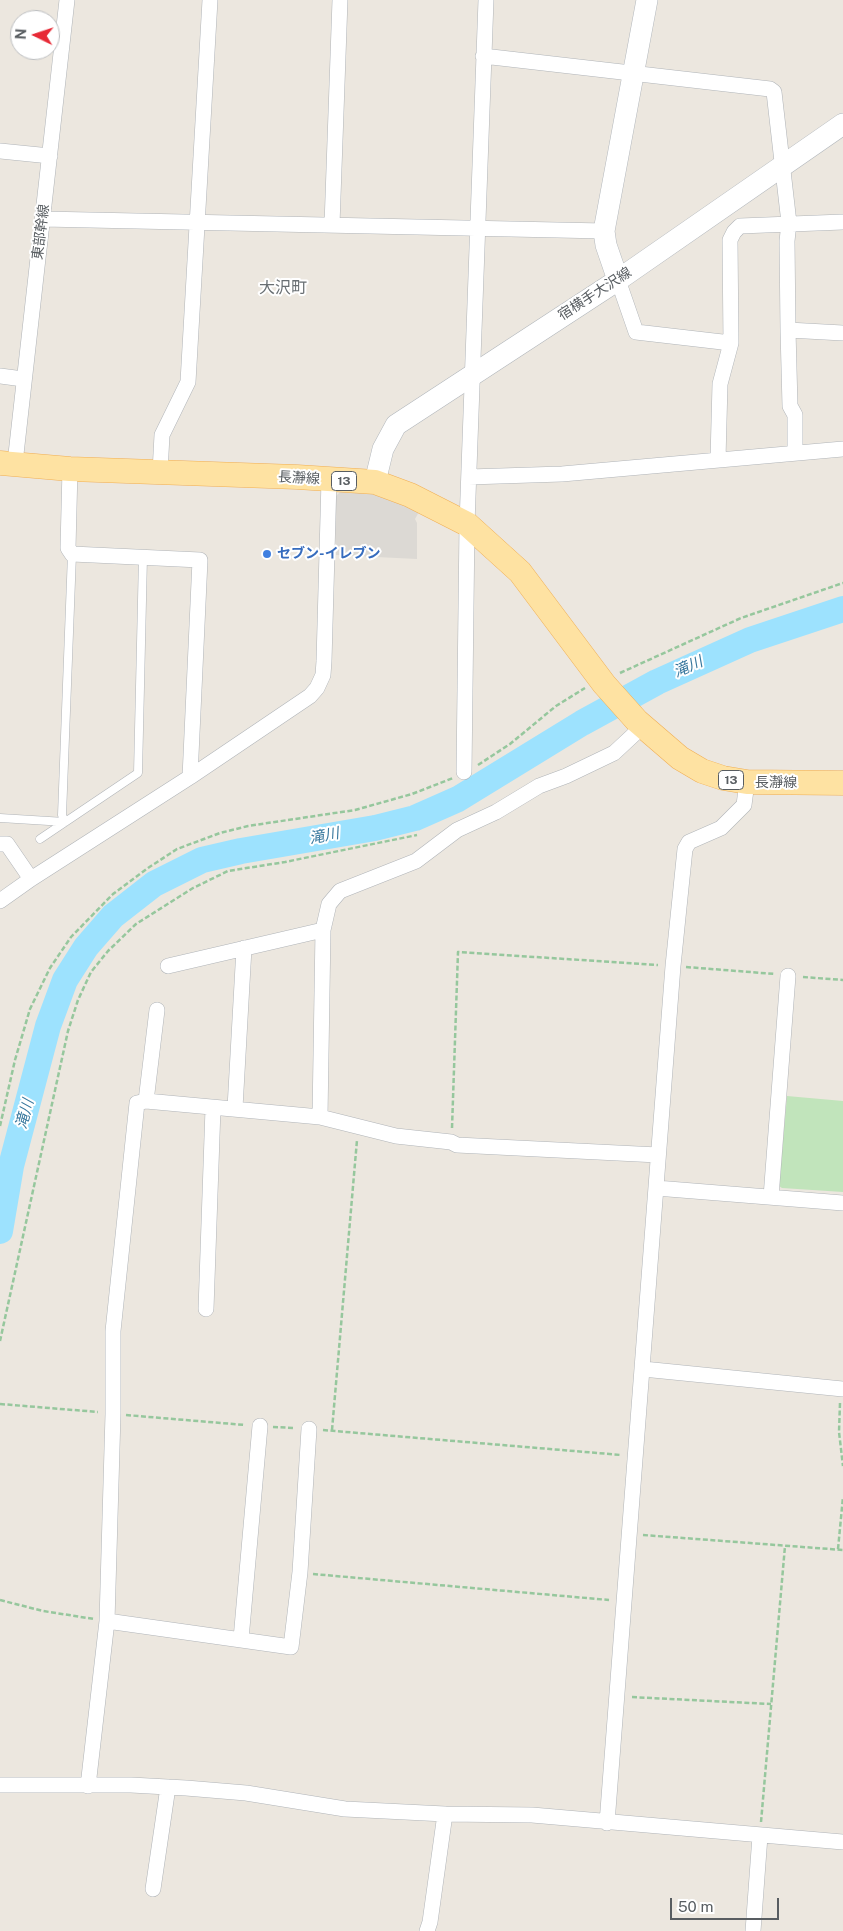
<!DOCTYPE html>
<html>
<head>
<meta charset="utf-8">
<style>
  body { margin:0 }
  #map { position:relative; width:843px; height:1931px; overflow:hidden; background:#ece7df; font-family:"Public Sans",sans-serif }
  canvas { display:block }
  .north { position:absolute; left:10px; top:10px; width:50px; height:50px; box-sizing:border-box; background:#fff; border:1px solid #bcbec0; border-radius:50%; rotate:274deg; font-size:14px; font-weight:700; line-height:20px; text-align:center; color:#585d61 }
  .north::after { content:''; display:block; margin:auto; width:18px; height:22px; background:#e72a36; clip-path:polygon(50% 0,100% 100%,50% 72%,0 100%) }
  .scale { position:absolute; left:670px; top:1898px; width:109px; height:22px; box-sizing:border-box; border:2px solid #585d61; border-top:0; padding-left:6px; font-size:15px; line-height:18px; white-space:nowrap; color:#585d61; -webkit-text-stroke:4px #fff; paint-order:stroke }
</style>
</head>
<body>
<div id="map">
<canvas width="843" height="1931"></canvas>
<div class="north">N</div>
<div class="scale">50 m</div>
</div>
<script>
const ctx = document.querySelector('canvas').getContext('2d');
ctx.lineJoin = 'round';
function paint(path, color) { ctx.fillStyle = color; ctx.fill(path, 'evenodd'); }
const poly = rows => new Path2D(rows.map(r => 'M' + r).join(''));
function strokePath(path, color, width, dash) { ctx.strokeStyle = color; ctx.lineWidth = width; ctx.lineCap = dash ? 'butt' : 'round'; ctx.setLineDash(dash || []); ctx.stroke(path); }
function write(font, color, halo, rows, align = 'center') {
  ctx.font = font + ' "Public Sans","Noto Sans JP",sans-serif'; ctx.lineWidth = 4; ctx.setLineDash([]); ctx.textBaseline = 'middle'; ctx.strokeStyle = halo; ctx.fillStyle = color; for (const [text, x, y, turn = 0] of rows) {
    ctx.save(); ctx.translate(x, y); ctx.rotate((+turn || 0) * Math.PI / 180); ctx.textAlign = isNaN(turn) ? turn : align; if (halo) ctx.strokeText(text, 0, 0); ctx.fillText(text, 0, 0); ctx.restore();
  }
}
const industrial = poly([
  [342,490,371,493,420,510,415,519,417,523,417,559,336,555,335,497]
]);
const green = poly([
  [787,1096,843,1101,843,1192,782,1188,779,1186]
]);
const river = poly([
  [0,1231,11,1166,48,1026,65,980,86,947,113,916,154,884,202,860,241,851,375,828,415,818,458,799,582,723,657,682,750,640,843,609]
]);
const path = poly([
  [620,673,741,618,843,583],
  [478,765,510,744,556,706,585,688],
  [686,967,775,974],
  [803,977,843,980],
  [0,1126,15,1060,30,1009,50,968,71,937,113,894,148,868,177,849,220,833,248,826,355,810,412,794,453,778],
  [452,1128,458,952,658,965],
  [0,1341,68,1031,78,1000,91,972,108,951,136,924,193,888,228,871,285,862,417,835],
  [840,1403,839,1432,843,1466],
  [0,1404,98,1412],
  [126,1415,245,1425],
  [273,1427,295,1428],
  [323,1430,621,1455],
  [332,1430,357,1140],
  [643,1535,843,1550],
  [838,1549,843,1497],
  [313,1574,609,1600],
  [0,1600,43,1611,94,1619],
  [632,1697,771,1704],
  [761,1822,785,1546]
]);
const lane = poly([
  [0,818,65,822,62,815,72,554],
  [40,839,138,773,143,557]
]);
const street = poly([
  [483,56,770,89,774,92,789,223,787,241,788,330,790,406,795,415,795,452],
  [0,151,50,156],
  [43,219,604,231],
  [332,225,340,0],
  [618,280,636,332,731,343],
  [788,330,843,333],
  [0,376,23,379],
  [718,459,720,384,731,343,730,240,734,232,740,226,843,222],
  [15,463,67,0],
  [70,469,68,548,72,554,200,560,190,777],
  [160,472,162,435,188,382,210,0],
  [469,477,562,474,843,449],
  [464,772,467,524,486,0],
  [0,844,7,844,31,879],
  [0,901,31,879,190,777,310,696,317,688,323,675,324,661,329,480],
  [168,966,323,930],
  [146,1101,157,1010],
  [235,1108,244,948],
  [320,1117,323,930,329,904,340,891,416,861,457,830,496,812,539,786,566,776,614,753,643,726],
  [656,1188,843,1203],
  [771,1197,788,976],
  [206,1309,213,1108],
  [643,1369,843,1389],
  [107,1621,291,1647,300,1572,309,1429],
  [241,1639,260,1426],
  [0,1785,131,1785,186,1788,246,1793,345,1809,445,1814,532,1815,843,1842],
  [88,1786,107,1621,113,1414,113,1331,137,1103,146,1101,320,1117,396,1136,451,1142,457,1145,658,1155],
  [607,1823,673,966,685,849,689,842,721,828,744,805,747,782],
  [153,1889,168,1787],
  [427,1931,430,1922,445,1814],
  [753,1931,760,1836]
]);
const secondary = poly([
  [618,280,606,245,604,231,647,0],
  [375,482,383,449,396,425,618,280,843,124]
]);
const primary = poly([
  [0,463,70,469,297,477,375,482,410,495,467,524,520,572,604,684,637,721,680,758,702,771,723,778,747,782,843,783]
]);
const markers = [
  [267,554,5,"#3f7fe0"]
];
const shields = [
  [344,481,25],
  [731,780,25]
];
const shieldNames = [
  ["13",344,481],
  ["13",731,780]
];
const streetNames = [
  ["東部幹線",41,232,-83],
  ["宿横手大沢線",595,294,-33],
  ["長瀞線",299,478,3],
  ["長瀞線",776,783]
];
const shopNames = [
  ["セブン-イレブン",277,554]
];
const waterNames = [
  ["滝川",688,667,-24],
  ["滝川",324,836,-11],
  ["滝川",25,1114,-75]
];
const quarterNames = [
  ["大沢町",283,288]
];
paint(industrial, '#dcd9d4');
paint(green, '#c1e4bb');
strokePath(river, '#9de2fe', 26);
strokePath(lane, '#b0b4b8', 9);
strokePath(street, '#b0b4b8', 16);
strokePath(secondary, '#b1b6bb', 22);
strokePath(primary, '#f0ae54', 25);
strokePath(path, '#96c79d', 2.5, [5, 2.5]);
strokePath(lane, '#fff', 8);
strokePath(street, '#fff', 15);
strokePath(secondary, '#fff', 21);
strokePath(primary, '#fee2a2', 24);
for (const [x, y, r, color] of markers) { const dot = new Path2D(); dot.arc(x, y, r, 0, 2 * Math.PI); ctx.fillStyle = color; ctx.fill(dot); strokePath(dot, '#fff', 2); }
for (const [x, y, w] of shields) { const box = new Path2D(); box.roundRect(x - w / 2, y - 9.5, w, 19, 4); ctx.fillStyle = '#fff'; ctx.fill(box); strokePath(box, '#585d61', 1); }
write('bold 12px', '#585d61', null, shieldNames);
write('14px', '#585d61', '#fff', streetNames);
write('bold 14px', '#366cbe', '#fff', shopNames, 'left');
write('italic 15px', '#37779d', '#fff', waterNames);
write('16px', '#696f73', '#fff', quarterNames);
</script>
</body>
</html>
